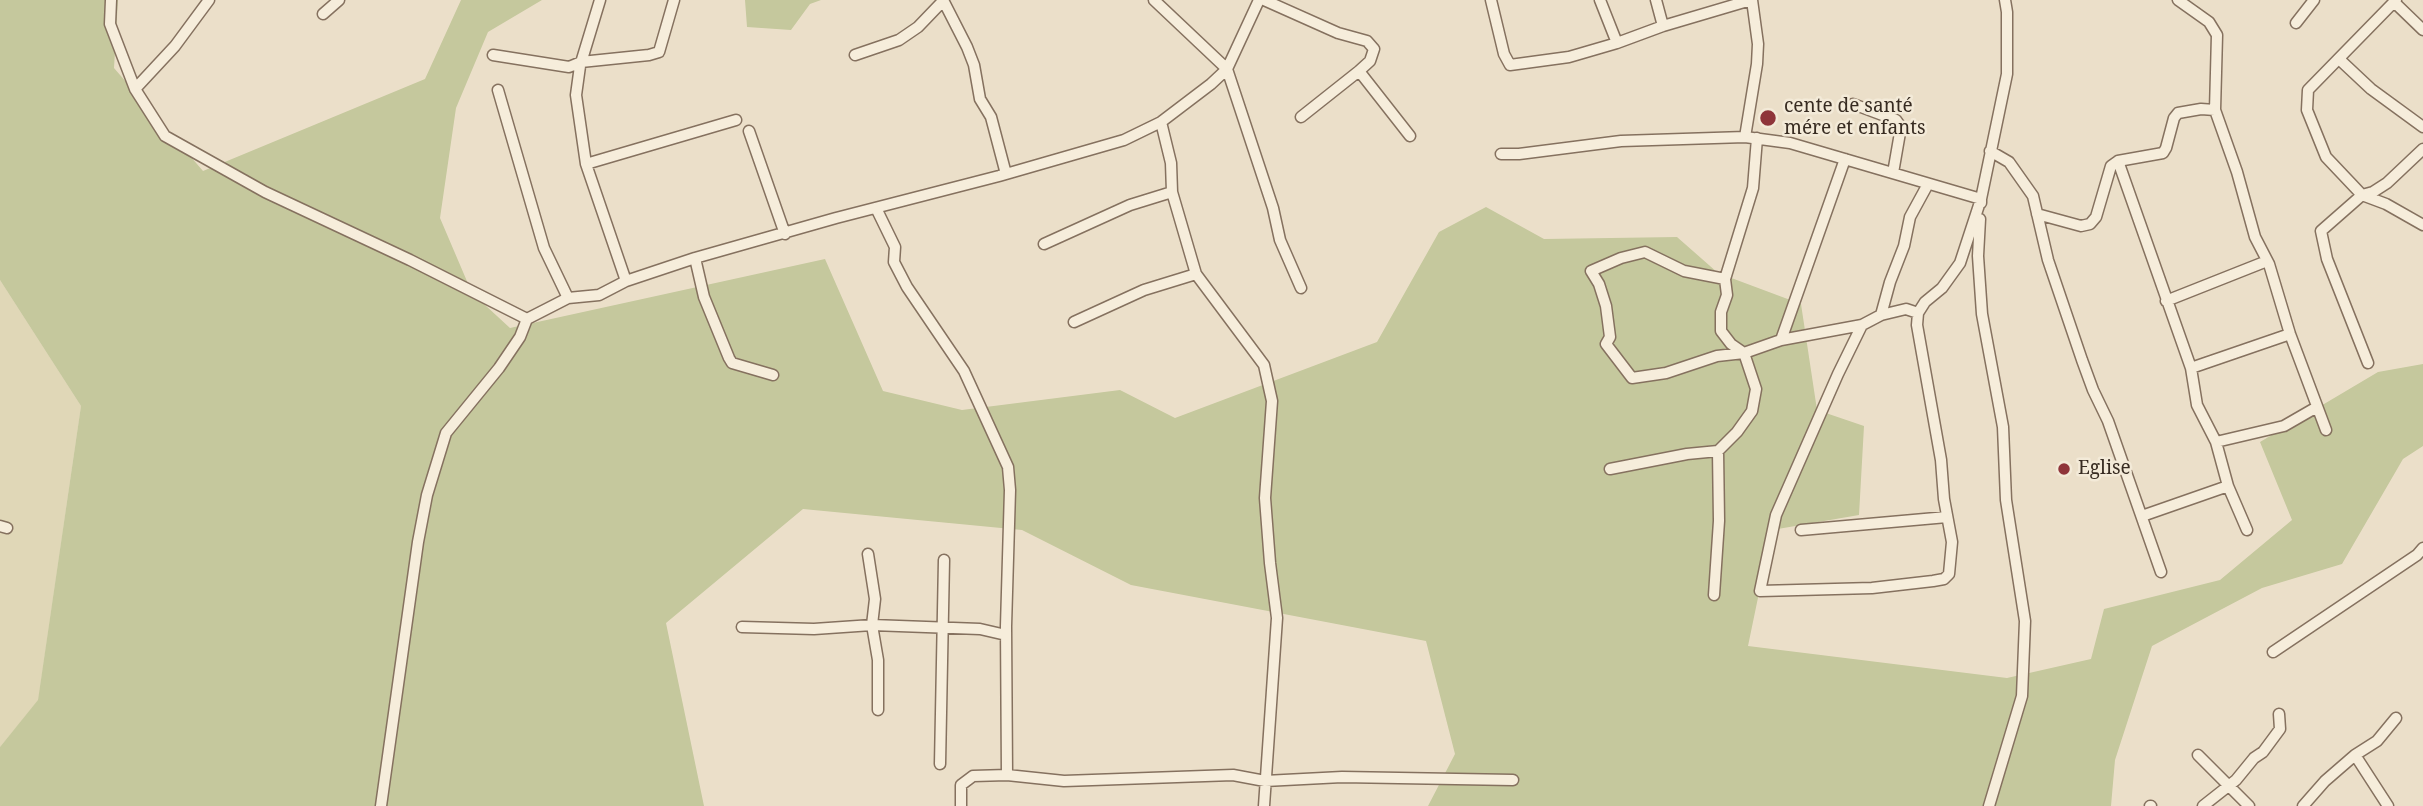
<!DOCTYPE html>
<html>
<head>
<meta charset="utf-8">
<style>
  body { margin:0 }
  canvas { display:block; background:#ebdfc9 }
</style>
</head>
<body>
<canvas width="2423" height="806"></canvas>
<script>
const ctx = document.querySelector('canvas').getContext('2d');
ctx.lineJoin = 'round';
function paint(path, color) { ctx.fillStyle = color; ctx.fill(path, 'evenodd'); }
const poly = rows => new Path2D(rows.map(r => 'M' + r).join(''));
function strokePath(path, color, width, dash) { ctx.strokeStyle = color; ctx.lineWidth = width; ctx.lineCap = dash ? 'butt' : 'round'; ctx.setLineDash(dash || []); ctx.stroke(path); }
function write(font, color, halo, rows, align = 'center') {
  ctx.font = font + ' "Noto Serif",serif'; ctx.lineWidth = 5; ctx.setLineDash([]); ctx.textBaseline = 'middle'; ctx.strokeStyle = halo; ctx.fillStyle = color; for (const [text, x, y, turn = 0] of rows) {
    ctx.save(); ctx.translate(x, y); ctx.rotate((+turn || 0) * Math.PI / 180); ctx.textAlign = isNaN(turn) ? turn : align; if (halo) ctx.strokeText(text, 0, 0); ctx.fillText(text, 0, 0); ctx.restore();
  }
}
const farmland = poly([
  [0,280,81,406,38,701,0,747]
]);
const green = poly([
  [0,0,118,0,114,68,203,171,425,79,461,0,542,0,488,32,456,108,440,218,472,293,510,328,825,259,883,391,962,410,1120,390,1175,418,1377,342,1439,232,1486,207,1544,239,1677,237,1718,273,1801,304,1817,410,1864,426,1859,515,1772,530,1748,646,2007,678,2091,659,2104,609,2220,580,2292,520,2260,442,2378,372,2423,364,2423,446,2403,459,2342,564,2262,588,2152,646,2115,760,2111,806,1428,806,1455,754,1426,641,1131,585,1022,530,803,509,666,623,704,806,0,806,0,747,38,700,81,406,0,280],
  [745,0,821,0,810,4,791,30,747,27]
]);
const street = poly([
  [111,0,110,24,135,89,165,136,265,192,410,260,527,319],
  [600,0,580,66,576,95,586,164,626,281],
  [943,0,967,47,974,65,980,99,991,117,1006,174],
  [1154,0,1227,69,1273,208,1280,240,1301,288],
  [1264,0,1338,33,1367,41,1374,49,1370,61,1359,71,1301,117],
  [1491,0,1504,54,1510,65,1569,57,1617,43,1663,26,1751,0],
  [1600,0,1617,43],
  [1656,0,1663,26],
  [2394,2,2423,30],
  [323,14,339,0],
  [2296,23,2314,0],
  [493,55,569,67,581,62,649,55,659,52,674,0],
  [855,55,899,40,918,27,942,2],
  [2339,59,2371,89,2423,127],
  [1359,71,1410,136],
  [135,89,175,46,209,0],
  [498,90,544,248,568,298],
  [1853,104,1896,120,1901,127,1893,173],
  [2215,110,2237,172,2255,237,2269,264,2290,334,2326,430],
  [1161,122,1171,163,1172,192,1196,274,1264,365,1272,401,1265,498,1270,563,1277,618,1264,806],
  [749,131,785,234],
  [1745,137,1757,64,1758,44,1752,0],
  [2423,149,2387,183,2373,192,2362,195,2386,204,2423,225],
  [1990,151,2009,162,2033,196,2048,260,2082,360,2093,390,2108,421,2161,572],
  [1501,154,1519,154,1621,141,1745,137,1790,143,1981,199,1981,203],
  [2118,161,2191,368,2197,405,2216,442,2228,486,2247,530],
  [586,164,736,120],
  [876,208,895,247,894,262,907,287,964,371,1008,467,1010,490,1006,626,1007,775],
  [2037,214,2081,226,2090,224,2096,217,2111,166,2118,161,2163,153,2166,148,2174,118,2178,113,2201,109,2215,110,2217,35,2209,22,2178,0],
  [1980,219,1978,256,1982,314,2003,427,2006,500,2025,621,2022,696,1989,806],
  [1044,244,1130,205,1172,192],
  [695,258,704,297,729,358,732,363,773,375],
  [1725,279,1684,271,1645,252,1621,258,1591,271,1599,284,1606,306,1610,337,1606,344,1632,378,1666,373,1717,356,1744,353,1781,340,1862,325],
  [2166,301,2267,261],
  [1918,313,1906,309,1881,315,1862,325,1838,374,1776,515,1760,591,1872,588,1933,581,1944,579,1949,574,1952,542,1944,499,1941,460,1917,325,1918,313,1925,302,1942,288,1960,263,1981,199,2007,74,2007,12,2005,0],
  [1881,315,1890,282,1904,246,1910,217,1928,184],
  [1074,322,1144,290,1196,274],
  [1781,340,1845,159],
  [2368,363,2327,259,2321,231,2362,195,2326,157,2307,110,2308,90,2396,0],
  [2191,368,2290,334],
  [2216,442,2284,426,2317,407],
  [1610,469,1687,454,1718,451,1737,432,1752,411,1756,389,1744,353,1731,344,1721,331,1721,312,1727,295,1725,279,1753,188,1757,138],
  [2142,516,2228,486],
  [0,526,7,528],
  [1801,530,1947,517],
  [868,554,875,599,872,625,878,660,878,710],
  [1714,595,1719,521,1718,451],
  [742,627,814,629,872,625,980,629,1006,635],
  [2273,652,2417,555,2423,548],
  [2198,755,2249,806],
  [940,764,944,560],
  [381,806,418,542,427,495,446,433,499,368,520,337,527,319,568,298,599,295,626,281,695,258,836,218,999,176,1124,140,1161,122,1211,84,1227,69,1259,0],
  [961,806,961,785,973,776,1007,775,1064,781,1233,775,1265,781,1342,777,1513,780],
  [2150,806,2151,806],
  [2203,806,2236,780,2254,758,2263,752,2280,729,2279,714],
  [2303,806,2325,781,2355,755],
  [2388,806,2355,755,2377,741,2396,718]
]);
const markers = [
  [1768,118,9,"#8f353a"],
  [2064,469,7,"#8f353a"]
];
const poiNames = [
  ["cente de santé",1784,107],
  ["mére et enfants",1784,129],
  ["Eglise",2078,469]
];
paint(farmland, '#e0d7b7');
paint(green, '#c5c89d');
strokePath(street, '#85715f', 13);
strokePath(street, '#f6eddb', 10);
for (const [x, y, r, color] of markers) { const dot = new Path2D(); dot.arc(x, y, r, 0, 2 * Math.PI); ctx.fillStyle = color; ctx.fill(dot); strokePath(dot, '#f3ead8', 2.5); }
write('19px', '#372b21', '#f3ead8', poiNames, 'left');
</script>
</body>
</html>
